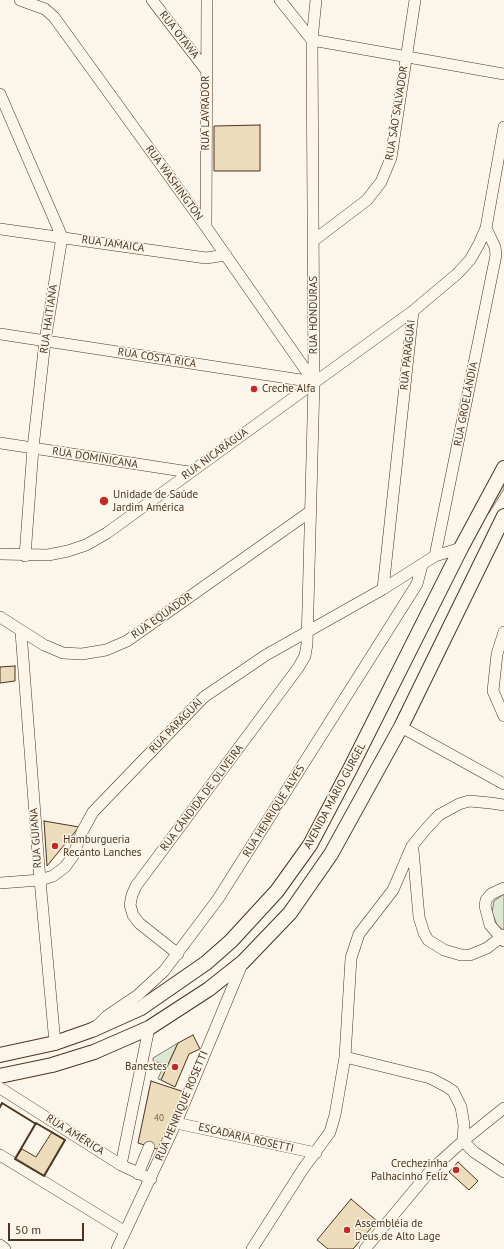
<!DOCTYPE html>
<html>
<head>
<meta charset="utf-8">
<style>
  body { margin:0 }
  #map { position:relative; width:504px; height:1249px; overflow:hidden; background:#fbf6e9; font-family:"PT Sans",sans-serif }
  canvas { display:block }
  .scale { position:absolute; left:8px; top:1223px; width:76px; height:18px; box-sizing:border-box; border:2px solid #4a3520; border-top:0; padding-left:5px; font-size:12px; line-height:14px; white-space:nowrap; color:#4a3520; -webkit-text-stroke:3px #fbf6e9; paint-order:stroke }
</style>
</head>
<body>
<div id="map">
<canvas width="504" height="1249"></canvas>
<div class="scale">50 m</div>
</div>
<script>
const ctx = document.querySelector('canvas').getContext('2d');
ctx.lineJoin = 'round';
function paint(path, color) { ctx.fillStyle = color; ctx.fill(path, 'evenodd'); }
const poly = rows => new Path2D(rows.map(r => 'M' + r).join(''));
function strokePath(path, color, width, dash) { ctx.strokeStyle = color; ctx.lineWidth = width; ctx.lineCap = dash ? 'butt' : 'round'; ctx.setLineDash(dash || []); ctx.stroke(path); }
function write(font, color, halo, rows, align = 'center') {
  ctx.font = font + ' "PT Sans",sans-serif'; ctx.lineWidth = 3; ctx.setLineDash([]); ctx.textBaseline = 'middle'; ctx.strokeStyle = halo; ctx.fillStyle = color; for (const [text, x, y, turn = 0] of rows) {
    ctx.save(); ctx.translate(x, y); ctx.rotate((+turn || 0) * Math.PI / 180); ctx.textAlign = isNaN(turn) ? turn : align; if (halo) ctx.strokeText(text, 0, 0); ctx.fillText(text, 0, 0); ctx.restore();
  }
}
const green = poly([
  [504,474,504,489,489,513,483,510,504,474],
  [504,894,504,928,503,930,497,925,492,912,494,901,504,894],
  [178,1043,161,1080,158,1079,164,1064,153,1061,153,1058,178,1043]
]);
const building = poly([
  [260,125,260,171,214,171,214,126,260,125],
  [15,666,15,681,0,683,0,667,15,666],
  [44,821,79,827,47,866,44,821],
  [193,1035,200,1049,189,1054,175,1087,161,1080,178,1043,193,1035],
  [151,1081,184,1092,160,1150,138,1143,151,1081],
  [52,1132,65,1140,44,1176,15,1159,22,1149,36,1157,52,1132],
  [458,1162,478,1181,469,1190,449,1172,458,1162],
  [351,1199,377,1221,353,1249,328,1249,317,1240,351,1199]
]);
const minor = poly([
  [20,0,45,9,54,17,206,227,314,382],
  [152,0,206,70],
  [280,0,312,40,504,74],
  [0,94,62,237,45,341,33,448,25,556],
  [206,227,207,0],
  [0,229,206,258,226,255],
  [313,241,367,200,381,182,391,158,415,0],
  [0,334,314,382],
  [0,443,189,472],
  [461,548,435,556,496,255,495,247,486,228],
  [0,554,48,555,68,551,86,545,107,533,413,311,457,274,470,260,479,244,486,228,504,127],
  [383,589,413,311],
  [0,617,44,645,63,653,82,654,106,650,127,641,311,511],
  [21,632,40,880,55,1043],
  [504,632,497,654,493,691,504,716],
  [401,727,504,784],
  [413,850,419,917,424,933,428,940,444,950,461,955,470,955,487,948,504,935],
  [0,883,40,880,53,876,65,867,73,856,82,832,93,812,204,697,266,655,383,589,435,556],
  [504,888,491,894,486,900,485,906,490,925,504,941],
  [178,954,139,923,133,915,130,905,132,895,136,886,298,668,305,656,307,644,314,382,312,40,316,0],
  [97,1026,107,1016,138,995,164,971,218,899,417,584,422,565],
  [345,1057,430,1078,447,1087,453,1091,461,1107,464,1125,463,1141],
  [0,1088,121,1165,151,1179],
  [176,1123,316,1153],
  [463,1141,474,1152,504,1172],
  [0,1155,124,1231],
  [121,1165,149,1028],
  [138,1174,149,1147],
  [0,1245,5,1249],
  [117,1249,176,1123,243,962],
  [252,1249,303,1169,330,1132,335,1115,345,1057,351,958,359,934,393,890,412,846,426,829,439,815,459,804,469,801,491,803,504,805],
  [365,1249,431,1170,463,1141,504,1108]
]);
const major = poly([
  [0,1055,55,1043,92,1030,141,1008,206,963,231,941,277,891,310,845,350,769,461,548,504,468],
  [0,1076,52,1065,94,1052,149,1028,209,989,243,962,290,913,331,854,401,727,504,516]
]);
const wall = poly([
  [0,1107,2,1103,36,1124],
  [36,1123,65,1140,44,1176,15,1159,36,1123]
]);
const markers = [
  [254,389,4,"#c62828"],
  [104,501,5,"#c62828"],
  [55,846,4,"#c62828"],
  [175,1067,4,"#c62828"],
  [456,1170,4,"#c62828"],
  [347,1230,4,"#c62828"]
];
const numberNames = [
  ["40",159,1118]
];
const streetNames = [
  ["RUA OTAWA",179,35,52],
  ["RUA LAVRADOR",206,113,-90],
  ["RUA SÃO SALVADOR",397,113,-81],
  ["RUA WASHINGTON",174,183,54],
  ["RUA JAMAICA",113,244,8],
  ["RUA HONDURAS",314,315,-90],
  ["RUA HAITIANA",49,319,-82],
  ["RUA PARAGUAI",408,355,-84],
  ["RUA COSTA RICA",157,358,9],
  ["RUA GROELÂNDIA",466,404,-79],
  ["RUA NICARÁGUA",215,454,-36],
  ["RUA DOMINICANA",95,458,9],
  ["RUA EQUADOR",162,616,-35],
  ["RUA PARAGUAI",176,726,-46],
  ["AVENIDA MÁRIO GURGEL",335,796,-62],
  ["RUA CÂNDIDA DE OLIVEIRA",202,798,-53],
  ["RUA HENRIQUE ALVES",274,811,-58],
  ["RUA GUIANA",36,838,-94],
  ["RUA HENRIQUE ROSETTI",182,1106,-67],
  ["RUA AMÉRICA",75,1135,32],
  ["ESCADARIA ROSETTI",246,1138,13]
];
const poiNames = [
  ["Creche Alfa",262,389],
  ["Unidade de Saúde",113,495],
  ["Jardim América",113,508],
  ["Hamburgueria",63,840],
  ["Recanto Lanches",63,853],
  ["Banestes",167,1067,"right"],
  ["Crechezinha",448,1164,"right"],
  ["Palhacinho Feliz",448,1177,"right"],
  ["Assembléia de",355,1224],
  ["Deus de Alto Lage",355,1237]
];
paint(green, '#dce7d0');
strokePath(green, '#887966', 1);
paint(building, '#ecdcbc');
strokePath(building, '#4a3520', 1);
strokePath(minor, '#4a3520', 12);
strokePath(major, '#4a3520', 16);
strokePath(minor, '#fbf6e9', 11);
strokePath(major, '#fbf6e9', 14);
strokePath(wall, '#4a3520', 2);
for (const [x, y, r, color] of markers) { const dot = new Path2D(); dot.arc(x, y, r, 0, 2 * Math.PI); ctx.fillStyle = color; ctx.fill(dot); strokePath(dot, '#fbf6e9', 1.5); }
write('9px', '#725f47', null, numberNames);
write('11px', '#4a3520', '#fbf6e9', streetNames);
write('11px', '#4a3520', '#fbf6e9', poiNames, 'left');
</script>
</body>
</html>
